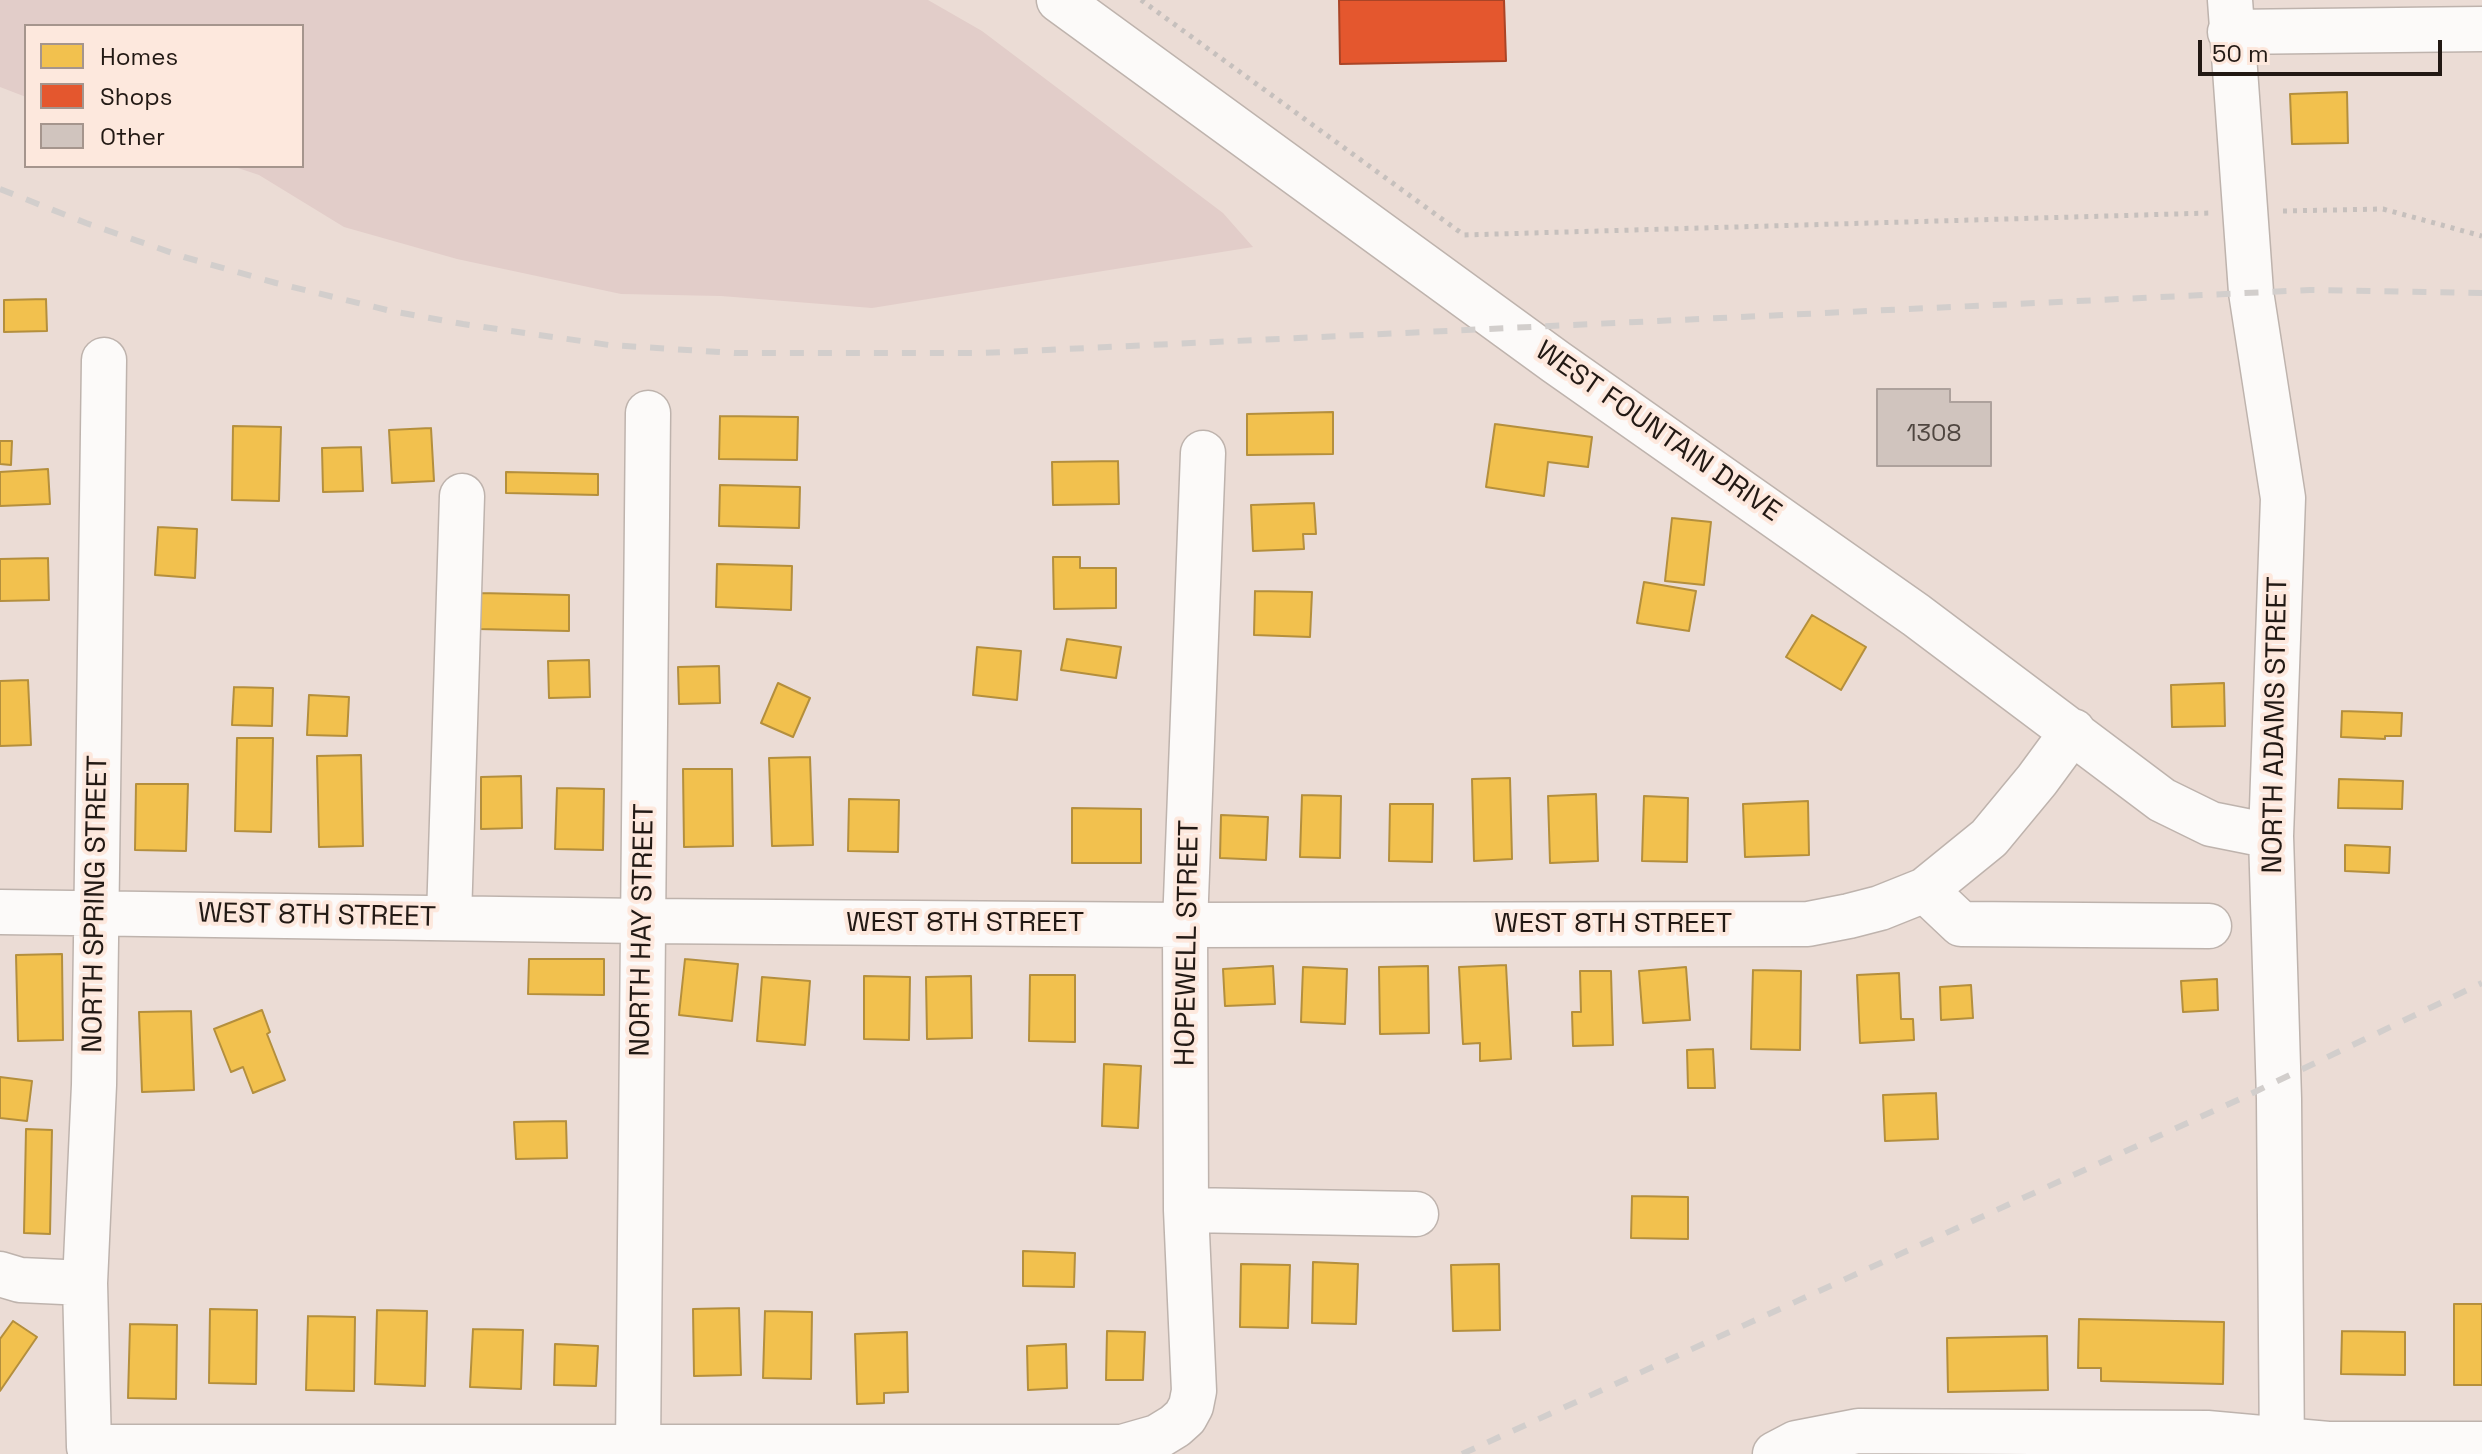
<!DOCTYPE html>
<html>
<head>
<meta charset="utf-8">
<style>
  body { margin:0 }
  #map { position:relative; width:2482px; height:1454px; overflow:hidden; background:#ebdcd5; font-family:"Space Grotesk",sans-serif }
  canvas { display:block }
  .legend { position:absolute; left:24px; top:24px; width:280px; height:144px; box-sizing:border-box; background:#fde8dd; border:2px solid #a5958d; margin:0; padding:10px 14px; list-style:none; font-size:24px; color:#221914 }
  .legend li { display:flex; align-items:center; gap:16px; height:40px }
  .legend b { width:40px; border:2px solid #a5958d }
  .scale { position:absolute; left:2198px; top:40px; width:244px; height:36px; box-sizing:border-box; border:4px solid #221914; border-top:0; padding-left:10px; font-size:24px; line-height:28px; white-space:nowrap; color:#221914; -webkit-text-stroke:6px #fde8dd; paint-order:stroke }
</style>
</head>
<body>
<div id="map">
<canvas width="2482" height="1454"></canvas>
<ul class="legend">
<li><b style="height:22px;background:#f2c14e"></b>Homes</li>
<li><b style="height:22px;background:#e4572e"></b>Shops</li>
<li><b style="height:22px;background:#d0c4be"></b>Other</li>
</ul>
<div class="scale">50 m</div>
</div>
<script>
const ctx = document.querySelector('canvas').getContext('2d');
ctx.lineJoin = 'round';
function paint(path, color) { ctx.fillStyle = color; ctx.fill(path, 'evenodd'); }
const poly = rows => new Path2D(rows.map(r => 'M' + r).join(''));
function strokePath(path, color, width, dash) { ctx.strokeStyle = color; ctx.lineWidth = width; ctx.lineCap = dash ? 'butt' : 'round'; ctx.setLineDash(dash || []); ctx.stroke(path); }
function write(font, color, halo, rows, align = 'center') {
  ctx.font = font + ' "Space Grotesk",sans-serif'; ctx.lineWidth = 8; ctx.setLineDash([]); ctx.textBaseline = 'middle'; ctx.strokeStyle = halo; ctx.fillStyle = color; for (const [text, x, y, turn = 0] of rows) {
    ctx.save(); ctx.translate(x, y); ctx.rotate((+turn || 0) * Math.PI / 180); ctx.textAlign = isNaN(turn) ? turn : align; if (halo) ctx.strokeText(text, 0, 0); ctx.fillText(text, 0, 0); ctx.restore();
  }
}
const industrial = poly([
  [0,0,928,0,982,31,1223,213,1253,247,872,308,721,296,621,294,457,259,344,227,259,175,232,166,302,166,302,26,26,26,26,97,0,87]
]);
const homes = poly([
  [2347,92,2348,143,2292,144,2290,94,2347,92],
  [46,299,47,331,4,332,4,300,46,299],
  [1333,412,1333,454,1247,455,1247,414,1333,412],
  [720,416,798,417,797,460,719,459,720,416],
  [1495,424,1592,437,1588,467,1548,462,1544,496,1486,487,1495,424],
  [233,426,281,427,279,501,232,500,233,426],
  [431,428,434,481,392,483,389,430,431,428],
  [0,441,12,441,11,465,0,464,0,441],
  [361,447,363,491,323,492,322,448,361,447],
  [1118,461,1119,504,1053,505,1052,462,1118,461],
  [48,469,50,504,0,506,0,472,48,469],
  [506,472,598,474,598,495,506,493,506,472],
  [720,485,800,487,799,528,719,526,720,485],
  [1314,503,1316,534,1303,534,1304,549,1253,551,1251,505,1314,503],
  [1672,518,1711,522,1704,585,1665,581,1672,518],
  [158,527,197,529,195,578,155,575,158,527],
  [1053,557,1080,557,1080,568,1116,568,1116,608,1054,609,1053,557],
  [48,558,49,600,0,601,0,559,48,558],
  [717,564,792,566,791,610,716,607,717,564],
  [1644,582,1696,591,1689,631,1637,623,1644,582],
  [1255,591,1312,592,1310,637,1254,635,1255,591],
  [479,593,569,595,569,631,478,629,479,593],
  [1812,615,1866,647,1841,690,1786,657,1812,615],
  [1067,639,1121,647,1116,678,1061,670,1067,639],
  [977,647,1021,651,1017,700,973,695,977,647],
  [589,660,590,697,549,698,548,661,589,660],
  [719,666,720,703,679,704,678,667,719,666],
  [28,680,31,745,0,746,0,681,28,680],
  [778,683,810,698,793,737,761,723,778,683],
  [2224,683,2225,726,2172,727,2171,685,2224,683],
  [234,687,273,688,272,726,232,725,234,687],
  [309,695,349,697,347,736,307,735,309,695],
  [2342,711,2402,713,2401,736,2385,736,2385,739,2341,737,2342,711],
  [237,738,273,738,271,832,235,831,237,738],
  [361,755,363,846,319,847,317,756,361,755],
  [810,757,813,845,772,846,769,758,810,757],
  [683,769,732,769,733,846,684,847,683,769],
  [521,776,522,828,481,829,481,777,521,776],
  [1510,778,1512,859,1474,861,1472,779,1510,778],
  [2339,779,2403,781,2402,809,2338,808,2339,779],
  [136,784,188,784,186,851,135,850,136,784],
  [557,788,604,789,603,850,555,849,557,788],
  [1596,794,1598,861,1550,863,1548,796,1596,794],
  [1302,795,1341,796,1340,858,1300,857,1302,795],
  [1644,796,1688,798,1687,862,1642,861,1644,796],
  [849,799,899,800,898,852,848,851,849,799],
  [1808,801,1809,855,1745,857,1743,804,1808,801],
  [1390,804,1433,804,1432,862,1389,861,1390,804],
  [1072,808,1141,809,1141,863,1072,863,1072,808],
  [1221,815,1268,817,1266,860,1220,858,1221,815],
  [2345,845,2390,847,2389,873,2345,871,2345,845],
  [62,954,63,1040,18,1041,16,955,62,954],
  [529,959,604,959,604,995,528,994,529,959],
  [685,959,738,964,732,1021,679,1015,685,959],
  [1506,965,1511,1059,1480,1061,1480,1043,1463,1044,1459,967,1506,965],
  [1273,966,1275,1004,1225,1006,1223,969,1273,966],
  [1428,966,1429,1033,1380,1034,1379,967,1428,966],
  [1303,967,1347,969,1345,1024,1301,1022,1303,967],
  [1686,967,1690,1020,1643,1023,1639,971,1686,967],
  [1753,970,1801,971,1800,1050,1751,1049,1753,970],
  [1580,971,1611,971,1613,1045,1573,1046,1572,1012,1581,1012,1580,971],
  [1899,973,1901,1019,1913,1019,1914,1040,1860,1043,1857,975,1899,973],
  [1030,975,1075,975,1075,1042,1029,1041,1030,975],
  [864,976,910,977,909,1040,864,1039,864,976],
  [971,976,972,1038,927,1039,926,977,971,976],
  [762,977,810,981,805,1045,757,1041,762,977],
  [2217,979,2218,1010,2183,1012,2181,981,2217,979],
  [1971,985,1973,1018,1941,1020,1940,987,1971,985],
  [262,1010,270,1032,267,1034,285,1080,253,1093,243,1067,231,1072,214,1029,262,1010],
  [191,1011,194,1090,142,1092,139,1012,191,1011],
  [1713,1049,1715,1088,1688,1088,1687,1050,1713,1049],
  [1104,1064,1141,1066,1138,1128,1102,1126,1104,1064],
  [0,1077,32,1081,27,1121,0,1118,0,1077],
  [1936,1093,1938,1139,1885,1141,1883,1095,1936,1093],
  [566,1121,567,1158,516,1159,514,1122,566,1121],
  [26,1129,52,1130,50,1234,24,1233,26,1129],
  [1632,1196,1688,1197,1688,1239,1631,1238,1632,1196],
  [1023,1251,1075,1253,1074,1287,1023,1286,1023,1251],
  [1313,1262,1358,1264,1356,1324,1312,1323,1313,1262],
  [1241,1264,1290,1265,1288,1328,1240,1327,1241,1264],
  [1499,1264,1500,1330,1453,1331,1451,1265,1499,1264],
  [2454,1304,2482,1304,2482,1385,2454,1385,2454,1304],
  [739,1308,741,1375,694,1376,693,1309,739,1308],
  [210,1309,257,1310,256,1384,209,1383,210,1309],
  [377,1310,427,1311,425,1386,375,1384,377,1310],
  [765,1311,812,1312,811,1379,763,1378,765,1311],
  [308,1316,355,1317,354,1391,306,1390,308,1316],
  [2079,1319,2224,1322,2223,1384,2101,1381,2101,1368,2078,1368,2079,1319],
  [13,1321,37,1337,0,1391,0,1339,13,1321],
  [130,1324,177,1325,176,1399,128,1398,130,1324],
  [473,1329,523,1330,521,1389,470,1387,473,1329],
  [1107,1331,1145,1332,1143,1380,1106,1380,1107,1331],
  [2342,1331,2405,1332,2405,1375,2341,1374,2342,1331],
  [907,1332,908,1392,884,1393,884,1403,857,1404,855,1334,907,1332],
  [2047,1336,2048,1390,1948,1392,1947,1338,2047,1336],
  [555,1344,598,1346,596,1386,554,1385,555,1344],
  [1066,1344,1067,1388,1028,1390,1027,1346,1066,1344]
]);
const shops = poly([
  [1339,0,1504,0,1506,61,1340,64,1339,0]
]);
const building = poly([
  [1877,389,1950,389,1950,402,1991,402,1991,466,1877,466,1877,389]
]);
const path = poly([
  [1141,0,1464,235,2209,213],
  [2283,211,2383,209,2482,236]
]);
const minor = poly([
  [1059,0,1556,362,1916,615,2162,800,2211,824,2271,836],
  [2230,0,2251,292,2283,498,2271,836,2279,1099,2282,1454],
  [2230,32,2482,29],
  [104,360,94,1085,85,1283,89,1447,1122,1447,1157,1437,1175,1426,1185,1417,1191,1406,1194,1391,1186,1210,1185,925,1203,453],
  [1925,890,1961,924,2209,926],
  [0,912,643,921,1185,925,1808,924,1849,916,1880,908,1925,890,1989,838,2037,780,2073,731],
  [449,918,462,496],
  [1186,1210,1416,1214],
  [0,1274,20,1280,85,1283],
  [638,1447,648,413],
  [1775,1454,1796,1443,1858,1431,2207,1433,2328,1444,2482,1444]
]);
const rail = poly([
  [0,189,86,223,184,257,276,283,391,311,463,324,609,345,735,353,982,353,2310,290,2482,293],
  [1462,1454,2242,1098,2482,983]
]);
const numberNames = [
  ["1308",1934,434]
];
const streetNames = [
  ["WEST FOUNTAIN DRIVE",1658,432,35],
  ["NORTH ADAMS STREET",2276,725,-89],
  ["NORTH SPRING STREET",96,904,-89],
  ["WEST 8TH STREET",317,916,1],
  ["WEST 8TH STREET",965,923],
  ["WEST 8TH STREET",1613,924],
  ["NORTH HAY STREET",643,930,-89],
  ["HOPEWELL STREET",1188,943,-89]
];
paint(industrial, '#e2cdc9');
paint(homes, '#f2c14e');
strokePath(homes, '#b48f3d', 2);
paint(shops, '#e4572e');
strokePath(shops, '#aa4426', 2);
paint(building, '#d0c4be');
strokePath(building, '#ada19c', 2);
strokePath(minor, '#beb3ad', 47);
strokePath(path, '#c6c0bd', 5, [4, 6]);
strokePath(minor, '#fcfaf9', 44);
strokePath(rail, '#d2cecc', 6, [14, 14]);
write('24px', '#4f4640', null, numberNames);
write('28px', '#221914', '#fde8dd', streetNames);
</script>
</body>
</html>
